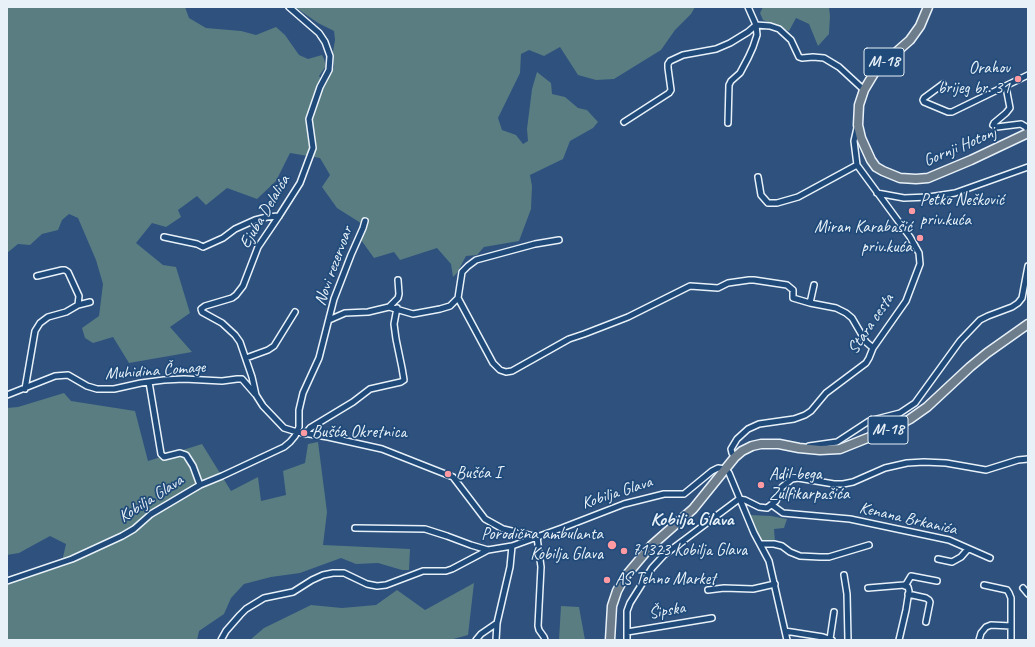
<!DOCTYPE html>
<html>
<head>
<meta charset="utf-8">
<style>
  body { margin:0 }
  #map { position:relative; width:1035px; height:647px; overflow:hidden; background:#2e517e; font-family:Caveat,sans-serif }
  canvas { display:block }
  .frame { position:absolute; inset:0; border:8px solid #e8f1f8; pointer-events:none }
</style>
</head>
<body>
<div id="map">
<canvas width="1035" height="647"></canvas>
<div class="frame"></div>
</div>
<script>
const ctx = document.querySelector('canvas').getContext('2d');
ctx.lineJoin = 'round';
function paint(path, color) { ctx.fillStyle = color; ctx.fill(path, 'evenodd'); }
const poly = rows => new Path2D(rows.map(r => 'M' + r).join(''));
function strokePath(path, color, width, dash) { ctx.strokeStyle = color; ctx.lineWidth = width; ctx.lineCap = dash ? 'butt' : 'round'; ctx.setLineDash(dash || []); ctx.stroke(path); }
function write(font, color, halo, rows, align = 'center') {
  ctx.font = font + ' Caveat,sans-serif'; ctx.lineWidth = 3.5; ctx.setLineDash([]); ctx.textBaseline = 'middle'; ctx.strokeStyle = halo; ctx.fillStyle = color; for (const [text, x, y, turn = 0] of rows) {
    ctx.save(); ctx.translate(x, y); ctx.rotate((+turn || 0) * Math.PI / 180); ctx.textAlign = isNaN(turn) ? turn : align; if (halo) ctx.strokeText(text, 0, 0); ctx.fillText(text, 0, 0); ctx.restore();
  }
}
const green = poly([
  [7,7,185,7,189,18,206,28,241,31,256,35,276,27,285,35,299,55,308,59,322,55,324,59,326,66,319,76,325,84,334,67,333,52,335,40,334,31,318,23,295,7,695,7,691,14,675,30,661,50,614,79,596,80,578,75,560,47,544,56,529,50,521,54,520,73,498,118,502,130,516,135,523,144,528,141,527,129,532,89,537,72,551,83,552,94,565,97,578,108,587,110,598,122,593,128,570,141,563,159,530,175,532,186,531,209,519,241,484,247,477,255,466,256,457,273,453,277,451,264,437,248,400,260,394,252,374,258,361,240,367,227,337,208,322,187,330,175,320,158,290,153,276,181,257,199,227,188,206,205,197,196,178,210,181,217,166,227,152,223,136,243,163,265,176,267,190,313,170,327,192,352,129,363,113,337,93,343,85,338,82,328,99,316,103,284,96,260,78,218,69,214,62,220,58,230,42,234,30,245,18,244,7,253],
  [763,7,829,7,830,16,829,34,818,46,809,24,796,18,789,31,763,20,760,13],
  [64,393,71,401,135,411,148,461,202,444,231,491,258,477,261,501,286,495,283,471,305,463,308,444,318,442,327,512,323,545,410,549,409,570,402,570,378,563,356,564,341,558,300,573,271,577,244,584,231,598,224,614,199,631,197,640,7,640,7,585,19,579,61,566,66,544,50,536,19,553,7,555,7,408,18,407],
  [750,515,771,516,787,519,784,528,774,529,775,542,763,542,759,538,747,516],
  [474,583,468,635,450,640,250,640,264,628,311,605,342,608,376,605,397,590,425,610],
  [561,606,579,607,585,640,559,640]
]);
const minor = poly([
  [289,7,319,33,325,42,330,56,329,70,320,87,309,119,313,148,300,183,279,216,258,247,243,286,236,295,232,298,205,306,201,309,202,312,222,323,235,335,240,342,252,377,256,395,263,406,284,428,297,432,328,437,382,449,453,477,485,519,503,529,537,537,541,567,538,626,539,630,544,637,545,640],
  [943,84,924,98,923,100,924,102,948,112,952,112,1028,75],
  [1006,87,1010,108,1006,113,994,123,993,125,997,127,1021,124,1026,127,1028,131],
  [624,122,669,93,671,90,668,68,668,64,670,61,683,55,716,49,730,43,748,32,756,25,770,26,779,29,791,40,799,57,802,58,813,57,824,58,839,67,864,90],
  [728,123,729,85,731,81,740,73,748,58,753,47,757,35,756,25,748,7],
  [758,177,761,195,768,203,777,203,798,197,857,165],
  [877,193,904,198,929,197,955,193,1028,167],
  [164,237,197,244,203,247,223,238,235,229,255,220,267,217,279,216],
  [37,276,62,270,65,270,68,272,79,296,78,305],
  [458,298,493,363,500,370,506,372,512,371,569,339,584,334,628,317,690,286,718,288,728,283,749,280,754,280,787,285,793,290,793,298,810,303,814,285],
  [810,303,836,308,846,313,852,318,866,342,873,348],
  [389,307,398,298,399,294,398,280],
  [329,320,345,313,368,312,389,307,413,314,440,309,450,306,458,298,462,272,468,266,476,260,535,244,559,240],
  [246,358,268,350,274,346,295,312],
  [149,382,161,454,164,457,180,453,186,455,193,466,200,485],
  [25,389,35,331,40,323,48,317,66,312,78,305,90,302],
  [7,395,55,376,68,375,87,386,97,389,114,389,141,383,164,380,184,379,222,381,237,379,242,379,255,394],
  [305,434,310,428,353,402,370,389,401,382,404,380,402,368,396,339,394,324,397,308],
  [809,446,837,442,869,421,900,413,915,403,960,341,980,320,988,316,1012,307,1018,303,1022,298,1028,266],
  [735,457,732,453,731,449,737,439,748,429,759,424,794,419,805,415,811,411,826,393,866,363,869,358,873,348,906,301,920,264,919,253,910,237,857,165,854,141,857,128],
  [772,505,783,513,850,519,949,540,990,558],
  [355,528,425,529,447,536,471,545,488,550,512,546,562,528,624,504,664,494,684,494,712,471,718,468,725,469,729,473,754,533,769,561,787,640],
  [760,544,774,544,782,546,790,552,800,556,820,557,829,557,869,545],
  [938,559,952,562,961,557,968,549],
  [844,575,847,594,848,640],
  [7,581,72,559,122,536,134,529,151,514,200,485,222,476,284,447,290,442,295,436,299,427,299,410,303,393,319,358,334,299,351,255,363,228,365,221],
  [984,585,1007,590,1009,593,1011,598,1011,640],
  [905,586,911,576,937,581],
  [868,588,904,585,908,587,909,591,906,610,899,640],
  [1023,588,1028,594],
  [708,590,724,588,753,589,775,584],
  [908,594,926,598,929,600,930,602,926,622],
  [785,631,823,637,832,640],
  [627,632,712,618],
  [830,639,834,612],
  [221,640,226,631,240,615,246,609,264,598,293,592,312,580,323,575,333,573,344,573,367,584,377,586,386,585,423,571,446,571,452,569,488,550],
  [476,640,481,634,497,623],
  [496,640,497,623,510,567,512,546],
  [627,640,627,611,630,603,652,568,664,555,739,499,745,500,759,507,767,508,776,501,782,487,792,479,798,478,834,484,843,484,853,482,885,468,907,463,924,462,946,463,986,470,1018,460,1028,459],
  [979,640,981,633,986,627,991,625,1011,626]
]);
const primary = poly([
  [928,7,920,26,910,40,876,70,864,90,859,105,858,125,861,138,871,160,876,167,883,171,900,178,916,179,928,178,971,160,1028,133],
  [610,640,612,606,617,591,624,578,651,546,693,509,735,457,742,451,752,446,761,444,779,444,799,448,820,450,840,449,895,427,910,419,927,407,970,367,987,353,1028,324]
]);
const markers = [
  [1018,79,4,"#ff9aa2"],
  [912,211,4,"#ff9aa2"],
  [920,238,4,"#ff9aa2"],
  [304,433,4,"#ff9aa2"],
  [448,474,4,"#ff9aa2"],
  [761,485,4,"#ff9aa2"],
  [612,545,5,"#ff9aa2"],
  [624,551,4,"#ff9aa2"],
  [607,580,4,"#ff9aa2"]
];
const shields = [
  [884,62,40],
  [888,430,40]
];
const shieldNames = [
  ["M-18",884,62],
  ["M-18",888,430]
];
const poiNames = [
  ["Orahov",1010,69,"right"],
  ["brijeg br. 31",1010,89,"right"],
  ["Petko Nešković",920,201],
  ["priv.kuća",920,221],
  ["Miran Karabašić",912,228,"right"],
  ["priv.kuća",912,248,"right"],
  ["Bušća Okretnica",312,433],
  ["Bušća I",456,474],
  ["Adil-bega",769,475],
  ["Zulfikarpašića",769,495],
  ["Porodična ambulanta",603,535,"right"],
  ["Kobilja Glava",603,555,"right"],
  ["71323 Kobilja Glava",632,551],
  ["AS Tehno Market",615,580]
];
const streetNames = [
  ["Gornji Hotonj",960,147,-23],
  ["Ejuba Delalića",265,212,-59],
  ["Novi rezervoar",334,266,-70],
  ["Stara cesta",871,324,-56],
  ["Muhidina Čomage",155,371,-4],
  ["Kobilja Glava",617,493,-18],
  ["Kobilja Glava",151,499,-33],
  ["Kenana Brkanića",908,519,13],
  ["Šipska",667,611,-10]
];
const quarterNames = [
  ["Kobilja Glava",692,520]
];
paint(green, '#5a7d82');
strokePath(minor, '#e8f1f8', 8);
strokePath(primary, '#e8f1f8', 11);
strokePath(minor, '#1f4a7a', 5);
strokePath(primary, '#6d7d8c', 8);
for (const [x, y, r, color] of markers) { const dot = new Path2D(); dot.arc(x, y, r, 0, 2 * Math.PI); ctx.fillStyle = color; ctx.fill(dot); strokePath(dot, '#1f4a7a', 1.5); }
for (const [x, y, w] of shields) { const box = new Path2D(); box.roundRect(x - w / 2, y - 14, w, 28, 3); ctx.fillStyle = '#1f4a7a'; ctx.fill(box); strokePath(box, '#e8f1f8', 1); }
write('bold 16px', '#e8f1f8', null, shieldNames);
write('17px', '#e8f1f8', '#1f4a7a', poiNames, 'left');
write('17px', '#e8f1f8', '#1f4a7a', streetNames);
write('bold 19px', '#e8f1f8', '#1f4a7a', quarterNames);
</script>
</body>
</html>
